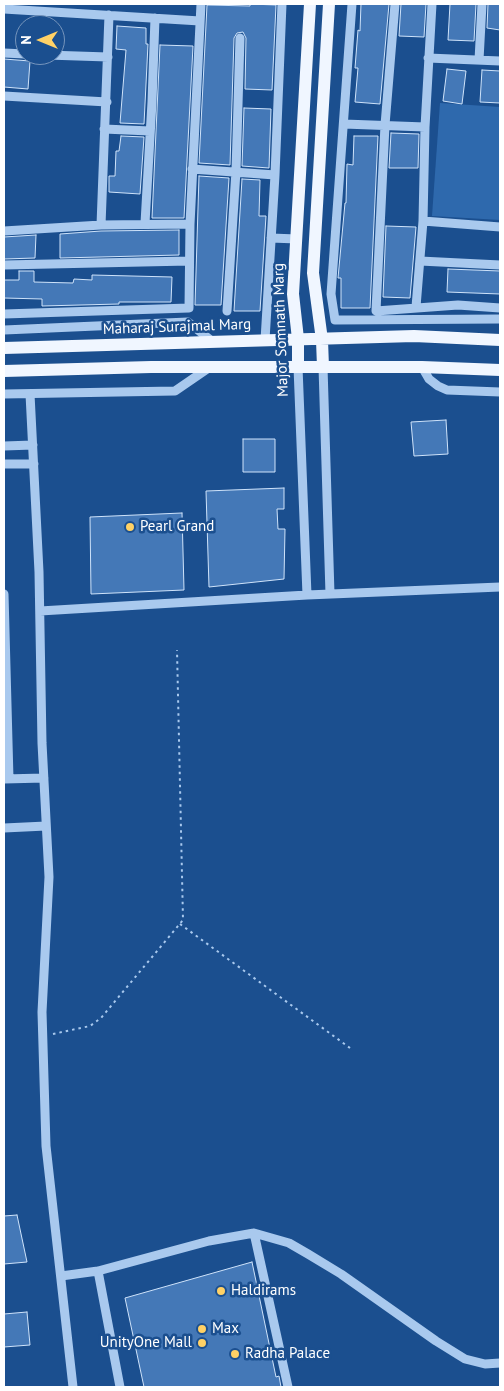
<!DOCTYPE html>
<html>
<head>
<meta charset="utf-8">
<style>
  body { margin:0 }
  #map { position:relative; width:504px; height:1391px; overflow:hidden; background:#1b4f8f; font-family:"PT Sans",sans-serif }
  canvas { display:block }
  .frame { position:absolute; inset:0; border:5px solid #fff; pointer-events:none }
  .north { position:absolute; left:15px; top:15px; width:50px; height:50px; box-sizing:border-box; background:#1b4f8f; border:1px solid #7695bc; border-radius:50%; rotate:270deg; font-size:14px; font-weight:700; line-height:20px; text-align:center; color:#fff }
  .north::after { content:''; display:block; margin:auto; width:18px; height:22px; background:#ffd166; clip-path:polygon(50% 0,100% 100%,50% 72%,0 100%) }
</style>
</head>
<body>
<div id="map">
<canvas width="504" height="1391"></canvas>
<div class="frame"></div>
<div class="north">N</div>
</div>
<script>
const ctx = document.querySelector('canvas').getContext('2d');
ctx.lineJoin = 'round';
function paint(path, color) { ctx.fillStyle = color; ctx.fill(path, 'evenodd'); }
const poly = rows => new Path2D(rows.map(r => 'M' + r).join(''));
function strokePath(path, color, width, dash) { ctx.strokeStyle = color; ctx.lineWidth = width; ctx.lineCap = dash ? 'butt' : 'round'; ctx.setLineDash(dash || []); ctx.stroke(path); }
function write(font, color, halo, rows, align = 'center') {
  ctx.font = font + ' "PT Sans",sans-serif'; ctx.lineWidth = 5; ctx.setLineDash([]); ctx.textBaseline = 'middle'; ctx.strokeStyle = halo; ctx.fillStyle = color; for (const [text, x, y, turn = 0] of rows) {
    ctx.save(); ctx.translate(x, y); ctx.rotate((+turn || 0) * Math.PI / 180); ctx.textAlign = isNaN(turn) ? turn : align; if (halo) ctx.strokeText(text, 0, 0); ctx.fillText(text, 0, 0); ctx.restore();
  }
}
const green = poly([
  [440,103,500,107,500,220,432,216]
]);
const building = poly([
  [250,4,276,5,272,90,245,89,246,38,243,32,237,33,234,38,230,165,199,163,207,5,250,6,250,4],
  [361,4,389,4,380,104,355,102,358,68,355,68,358,30,360,31,361,4],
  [401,4,426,4,424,37,399,36,401,4],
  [450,4,476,4,474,41,448,40,450,4],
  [488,4,500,4,500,30,487,28,488,4],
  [117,26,146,28,146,44,148,44,144,124,120,123,126,50,116,49,117,26],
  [160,45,193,46,184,218,152,218,160,45],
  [4,59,30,61,28,89,4,87,4,59],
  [447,69,466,71,462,104,443,101,447,69],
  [482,70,500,71,500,103,480,102,482,70],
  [244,108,271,109,269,168,242,166,244,108],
  [391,133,419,134,418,168,389,168,391,133],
  [121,136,144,137,140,194,109,192,109,176,115,176,116,151,119,151,121,136],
  [354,136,378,136,370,308,341,308,341,278,338,278,345,203,346,203,347,164,353,165,354,136],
  [199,176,229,178,221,305,195,305,199,176],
  [242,179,260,180,259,216,266,216,260,311,234,311,242,179],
  [386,226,416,227,410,298,383,297,386,226],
  [179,230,179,255,60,258,60,234,101,231,179,230],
  [36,235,35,258,4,259,4,237,36,235],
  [448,269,500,271,500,294,447,292,448,269],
  [19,271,34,271,34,282,73,283,74,279,92,280,92,275,172,277,171,302,119,302,119,304,42,306,42,299,4,298,4,280,19,280,19,271],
  [446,420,448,454,414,456,411,422,446,420],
  [243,439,275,439,275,472,243,472,243,439],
  [284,488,284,509,277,509,278,529,285,529,284,579,209,587,206,491,284,488],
  [182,513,184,590,91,594,90,517,182,513],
  [17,1215,27,1262,4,1264,4,1216,17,1215],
  [252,1262,276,1377,279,1376,281,1387,144,1387,125,1298,252,1262],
  [27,1312,30,1345,4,1347,4,1314,27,1312]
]);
const path = poly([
  [180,924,350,1048],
  [53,1034,90,1026,101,1018,183,920,177,650]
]);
const minor = poly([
  [352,4,331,294,335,320,500,319],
  [395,4,385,125,376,311,458,305,500,308],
  [4,9,200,21],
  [4,53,25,54],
  [47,55,108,57],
  [428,58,500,61],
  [479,60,482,4],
  [4,96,107,102],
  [344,124,425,127],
  [104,129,150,131],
  [192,169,275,175],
  [423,221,500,227],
  [145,223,152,102,155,18],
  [101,225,109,15],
  [4,231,101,225,190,224],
  [271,238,297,239],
  [420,261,500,265],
  [4,265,189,261],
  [416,307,423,221,425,127,432,4],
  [227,311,236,171,240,38],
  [4,314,189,308,190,224,201,4],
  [4,330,188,322,213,342],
  [265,340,275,175,282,4],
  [298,367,307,595],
  [323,367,330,594],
  [422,367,429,379,438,386,447,390,500,392],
  [4,394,175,391,210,367],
  [30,394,39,572,42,743,49,877,42,1012,46,1146,73,1387],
  [4,446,33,445],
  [4,464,34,464],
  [4,594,9,779],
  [40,611,307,595,500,587],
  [4,779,44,778],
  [4,828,46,826],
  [254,1233,288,1387],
  [98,1271,120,1387],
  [61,1276,98,1271,209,1241,254,1233,289,1243,308,1254,341,1274,436,1341,465,1359,485,1364,500,1363]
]);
const major = poly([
  [4,348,414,336,500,340],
  [298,367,298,339,293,294,310,4],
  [323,367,322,340,313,273,329,4],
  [4,371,151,367,422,367,500,370]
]);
const markers = [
  [130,527,5,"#ffd166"],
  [221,1291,5,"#ffd166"],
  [202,1329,5,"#ffd166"],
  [202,1343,5,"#ffd166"],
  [235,1354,5,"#ffd166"]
];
const streetNames = [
  ["Maharaj Surajmal Marg",177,327,-2],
  ["Major Somnath Marg",281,330,-92]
];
const poiNames = [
  ["Pearl Grand",140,527],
  ["Haldirams",231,1291],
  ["Max",212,1329],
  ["UnityOne Mall",192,1343,"right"],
  ["Radha Palace",245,1354]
];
paint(green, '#2e69ad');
paint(building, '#4478b7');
strokePath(building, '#cfe3fa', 1);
strokePath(path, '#a9c9ee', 2, [2.5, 4]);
strokePath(minor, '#a9c9ee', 9);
strokePath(major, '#f0f6ff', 12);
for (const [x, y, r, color] of markers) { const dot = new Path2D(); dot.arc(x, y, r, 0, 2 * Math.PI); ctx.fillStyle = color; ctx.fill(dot); strokePath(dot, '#1b4f8f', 2); }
write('15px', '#fff', '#1b4f8f', streetNames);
write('15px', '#fff', '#1b4f8f', poiNames, 'left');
</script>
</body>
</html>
